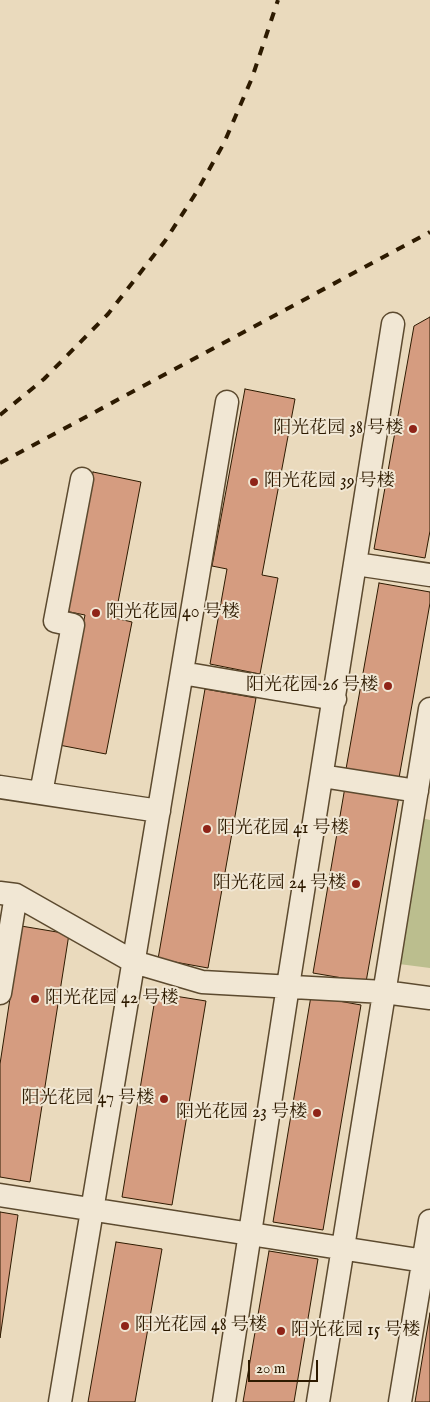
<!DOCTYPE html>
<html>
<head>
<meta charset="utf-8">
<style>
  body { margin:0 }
  #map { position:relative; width:430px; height:1402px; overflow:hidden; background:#eadabd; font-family:"IM FELL English",serif }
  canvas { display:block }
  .scale { position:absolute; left:248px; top:1360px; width:70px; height:22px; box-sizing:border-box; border:2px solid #2d1a00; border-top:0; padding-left:6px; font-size:15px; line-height:18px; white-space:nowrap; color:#2d1a00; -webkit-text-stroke:4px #f1e7d4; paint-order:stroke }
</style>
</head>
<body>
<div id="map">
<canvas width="430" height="1402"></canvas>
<div class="scale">20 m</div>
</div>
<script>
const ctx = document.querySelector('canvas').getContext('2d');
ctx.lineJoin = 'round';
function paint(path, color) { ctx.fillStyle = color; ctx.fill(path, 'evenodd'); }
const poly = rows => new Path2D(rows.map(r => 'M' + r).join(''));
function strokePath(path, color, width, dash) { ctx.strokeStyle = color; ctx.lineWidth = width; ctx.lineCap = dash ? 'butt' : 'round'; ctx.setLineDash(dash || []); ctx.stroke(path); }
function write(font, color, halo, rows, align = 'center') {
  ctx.font = font + ' "IM FELL English","Noto Serif SC",serif'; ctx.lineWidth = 4; ctx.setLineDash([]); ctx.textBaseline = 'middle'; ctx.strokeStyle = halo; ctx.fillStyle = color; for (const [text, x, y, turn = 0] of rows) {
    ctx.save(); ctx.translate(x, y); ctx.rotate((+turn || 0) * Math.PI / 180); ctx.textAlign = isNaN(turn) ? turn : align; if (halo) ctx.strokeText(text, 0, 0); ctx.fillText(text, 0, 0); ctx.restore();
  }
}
const green = poly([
  [422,818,430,820,430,968,399,964]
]);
const building = poly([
  [430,317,430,531,425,558,374,549,414,326,430,317],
  [245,389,295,399,262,575,278,578,260,674,210,664,227,569,212,566,245,389],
  [93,472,141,482,115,618,132,622,106,754,59,745,85,615,65,611,93,472],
  [379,583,430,592,430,603,399,778,346,769,379,583],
  [205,689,256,698,208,968,158,959,205,689],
  [345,787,399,796,366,982,313,973,345,787],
  [21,926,69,934,30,1182,0,1177,0,1064,21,926],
  [156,993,206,1001,172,1205,122,1197,156,993],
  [311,996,361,1005,323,1230,273,1222,311,996],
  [0,1212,18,1215,0,1338,0,1212],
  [116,1242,162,1249,135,1402,88,1402,116,1242],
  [269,1251,318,1259,294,1402,243,1402,269,1251],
  [430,1313,430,1402,415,1402,430,1313]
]);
const street = poly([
  [356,564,430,575],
  [182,673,335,699],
  [322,776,417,791],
  [0,787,159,811],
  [41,793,73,625,55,621,82,479],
  [0,893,16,895,134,962,202,982,384,992,430,998],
  [0,993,16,895],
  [0,1195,430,1262],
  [60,1402,227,402],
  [224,1402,288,986,393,324],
  [318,1402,430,709],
  [400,1402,430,1221]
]);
const rail = poly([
  [0,415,44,379,108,314,165,241,196,193,224,143,252,78,278,0],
  [0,463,430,232]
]);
const markers = [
  [413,429,5,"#8f2418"],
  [254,482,5,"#8f2418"],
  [96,613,5,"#8f2418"],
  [388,686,5,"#8f2418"],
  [207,829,5,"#8f2418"],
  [356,884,5,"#8f2418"],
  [35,999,5,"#8f2418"],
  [164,1099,5,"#8f2418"],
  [317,1113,5,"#8f2418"],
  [125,1326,5,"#8f2418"],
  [281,1331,5,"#8f2418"]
];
const poiNames = [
  ["阳光花园 38 号楼",403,429,"right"],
  ["阳光花园 39 号楼",264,482],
  ["阳光花园 40 号楼",106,613],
  ["阳光花园 26 号楼",378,686,"right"],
  ["阳光花园 41 号楼",217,829],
  ["阳光花园 24 号楼",346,884,"right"],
  ["阳光花园 42 号楼",45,999],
  ["阳光花园 47 号楼",154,1099,"right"],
  ["阳光花园 23 号楼",307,1113,"right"],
  ["阳光花园 48 号楼",135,1326],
  ["阳光花园 15 号楼",291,1331]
];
paint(green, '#bbbe8e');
paint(building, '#d59c80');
strokePath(building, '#2d1a00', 1);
strokePath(street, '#5c4a2f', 25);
strokePath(street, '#f1e7d4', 22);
strokePath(rail, '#2d1a00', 4, [9, 9]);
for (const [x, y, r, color] of markers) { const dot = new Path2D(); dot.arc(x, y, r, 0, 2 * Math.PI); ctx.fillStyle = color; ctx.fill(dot); strokePath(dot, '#f1e7d4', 2); }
write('18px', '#2d1a00', '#f1e7d4', poiNames, 'left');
</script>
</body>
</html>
